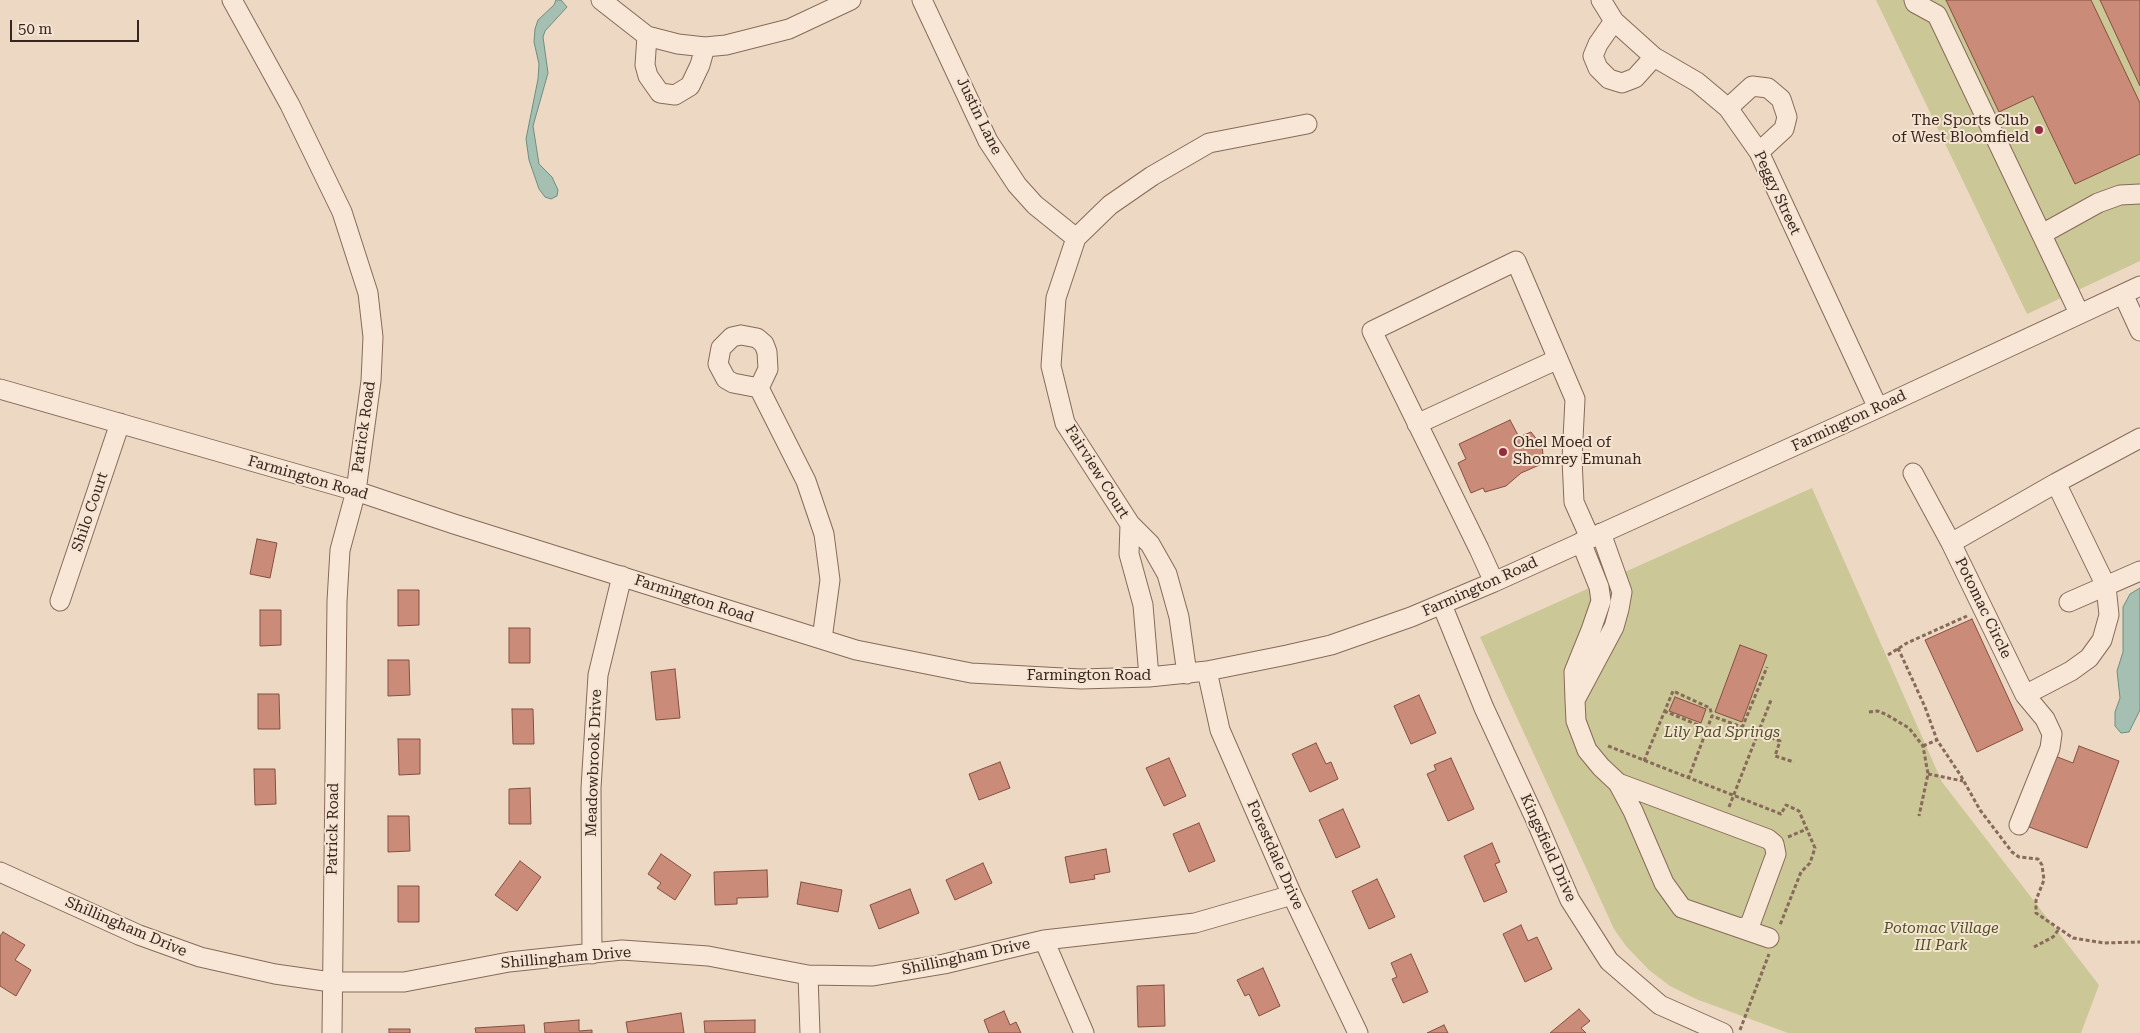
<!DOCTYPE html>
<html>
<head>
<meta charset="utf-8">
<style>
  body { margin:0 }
  #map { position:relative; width:2140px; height:1033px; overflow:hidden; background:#edd9c3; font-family:"Roboto Serif",serif }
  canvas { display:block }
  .scale { position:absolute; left:10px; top:20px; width:129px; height:22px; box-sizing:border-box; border:2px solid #37251e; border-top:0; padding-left:6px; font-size:15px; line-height:18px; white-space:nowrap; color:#37251e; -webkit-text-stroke:4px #f5e4d2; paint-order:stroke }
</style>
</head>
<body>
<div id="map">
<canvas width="2140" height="1033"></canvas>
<div class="scale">50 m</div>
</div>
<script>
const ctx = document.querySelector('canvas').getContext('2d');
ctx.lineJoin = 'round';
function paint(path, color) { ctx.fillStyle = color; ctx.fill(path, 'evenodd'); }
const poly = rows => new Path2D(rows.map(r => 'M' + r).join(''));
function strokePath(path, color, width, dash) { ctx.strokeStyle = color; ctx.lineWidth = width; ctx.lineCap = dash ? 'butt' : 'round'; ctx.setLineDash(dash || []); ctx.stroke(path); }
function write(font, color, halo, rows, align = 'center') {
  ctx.font = font + ' "Roboto Serif",serif'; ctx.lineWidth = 4; ctx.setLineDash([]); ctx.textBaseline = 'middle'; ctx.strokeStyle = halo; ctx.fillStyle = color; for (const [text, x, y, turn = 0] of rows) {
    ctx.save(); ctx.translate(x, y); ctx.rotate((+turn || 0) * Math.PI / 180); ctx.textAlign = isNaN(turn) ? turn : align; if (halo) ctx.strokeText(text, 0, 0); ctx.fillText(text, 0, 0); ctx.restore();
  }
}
const green = poly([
  [1876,0,2140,0,2140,261,2027,314],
  [1812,488,1942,782,2099,985,2081,1033,1788,1033,1696,999,1670,986,1649,970,1626,946,1614,929,1480,637]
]);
const water = poly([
  [556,0,561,0,567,7,545,31,543,37,548,73,533,126,539,164,552,177,558,190,557,196,551,199,545,197,539,189,529,160,526,139,538,79,539,64,534,42,535,29,538,20,554,5,556,0],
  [2140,588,2140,710,2129,732,2121,733,2115,726,2115,712,2120,698,2117,671,2123,652,2123,607,2130,594,2140,588]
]);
const building = poly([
  [1946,0,2091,0,2140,103,2140,154,2075,184,2033,96,1999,112,1946,0],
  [2100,0,2140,0,2140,86,2100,0],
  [1510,420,1519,437,1531,432,1542,446,1544,463,1521,473,1506,486,1485,492,1483,488,1471,493,1458,463,1466,459,1459,444,1510,420],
  [257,539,277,543,270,578,250,574,257,539],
  [398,590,419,590,419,625,398,626,398,590],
  [260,610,281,610,281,645,260,646,260,610],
  [1972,619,2023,730,1977,752,1925,640,1972,619],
  [509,628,530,628,530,663,509,663,509,628],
  [1740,645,1767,655,1742,722,1715,712,1740,645],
  [388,660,409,660,410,695,388,696,388,660],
  [675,669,680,718,656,720,651,672,675,669],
  [258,694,279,694,280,729,258,729,258,694],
  [1419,695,1436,733,1411,744,1394,706,1419,695],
  [1675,697,1706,709,1701,723,1669,711,1675,697],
  [512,709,533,709,534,744,513,744,512,709],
  [398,739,420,739,420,774,399,775,398,739],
  [1316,743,1326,764,1331,762,1338,779,1310,792,1292,754,1316,743],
  [2079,746,2119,761,2087,848,2029,827,2055,756,2073,763,2079,746],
  [1169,758,1186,796,1164,806,1146,768,1169,758],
  [1451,758,1474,809,1448,821,1427,774,1436,770,1434,765,1451,758],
  [1000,762,1010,788,979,800,969,774,1000,762],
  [254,769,275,769,276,804,255,805,254,769],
  [530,788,531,824,509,824,509,789,530,788],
  [1343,809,1360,847,1336,858,1319,820,1343,809],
  [388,816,409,816,410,851,388,852,388,816],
  [1199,823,1215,861,1189,872,1173,834,1199,823],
  [1492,843,1500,862,1495,864,1507,892,1484,902,1464,856,1492,843],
  [1106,849,1110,872,1094,875,1095,879,1070,883,1065,857,1106,849],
  [661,854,691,875,675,900,657,888,661,883,648,874,661,854],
  [520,861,541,877,517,911,495,895,520,861],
  [983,863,992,883,955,900,946,880,983,863],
  [767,870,768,897,737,898,737,904,715,905,714,872,767,870],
  [1377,879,1395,917,1369,929,1352,891,1377,879],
  [801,882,842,890,838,912,797,904,801,882],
  [398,886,419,886,419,922,398,922,398,886],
  [910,889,919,913,879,929,870,905,910,889],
  [1521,925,1528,941,1537,937,1552,969,1525,982,1503,934,1521,925],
  [3,932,25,945,15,960,31,970,16,996,0,986,0,936,3,932],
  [1411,954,1428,992,1403,1003,1392,979,1397,977,1391,963,1411,954],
  [1263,968,1280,1006,1259,1016,1249,994,1245,996,1237,980,1263,968],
  [1164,985,1165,1026,1138,1027,1137,986,1164,985],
  [1579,1009,1590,1021,1581,1028,1586,1033,1550,1033,1579,1009],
  [1004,1011,1010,1025,1016,1022,1021,1033,989,1033,984,1020,1004,1011],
  [681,1013,684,1033,628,1033,626,1022,681,1013],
  [579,1020,579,1031,592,1030,592,1033,545,1033,544,1023,579,1020],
  [755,1020,755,1033,705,1033,704,1021,755,1020],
  [524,1025,525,1033,476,1033,475,1028,524,1025],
  [1444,1025,1448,1033,1427,1033,1444,1025],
  [389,1029,410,1029,410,1033,389,1033,389,1029]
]);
const path = poly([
  [1898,648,1925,707,1937,740,1961,776,1980,810,2012,852,2019,857,2038,859,2042,865,2044,880,2036,900,2036,913,2073,938,2104,943,2140,942],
  [1888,655,1907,643,1967,616],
  [1664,711,1708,729],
  [1869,712,1878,711,1887,715,1909,728,1923,746,1928,774,1919,816],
  [1742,728,1767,667],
  [1608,746,1781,814,1786,805,1799,811,1815,848,1810,863,1801,872,1780,925],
  [1923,746,1937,740],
  [1644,761,1673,691,1710,708,1712,716],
  [1928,774,1963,781],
  [1688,779,1712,716,1780,741,1775,756,1794,762],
  [1729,807,1771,700],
  [1788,837,1807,829],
  [2034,947,2053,937,2059,929],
  [1740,1030,1769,954]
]);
const minor = poly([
  [232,0,290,105,342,212,368,293,373,337,371,381,356,491,340,550,337,601,332,1033],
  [601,0,647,36,678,44,705,47,726,45,789,29,851,0],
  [922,0,988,141,1017,185,1035,205,1076,238],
  [1601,0,1614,21,1654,57,1697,82,1728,108,1759,152,1878,408],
  [1914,0,1915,3,1937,15,2079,313],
  [1614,21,1598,44,1593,56,1598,68,1609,79,1622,83,1635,78,1654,57],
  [647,36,645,65,648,76,660,93,675,95,690,86,700,65,705,47],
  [1728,108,1752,86,1768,88,1781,99,1787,117,1784,129,1759,152],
  [2042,234,2098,203,2120,195,2140,194],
  [2123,294,2140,331],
  [741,335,757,338,764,344,767,352,768,369,759,388,733,383,726,379,718,364,721,348,732,337,741,335],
  [759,388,806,481,824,534,830,580,822,639],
  [0,389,356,491,454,524,856,650,971,673,1081,679,1149,677,1207,671,1287,655,1331,645,1411,617,1494,582,1878,408,2140,286],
  [1417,424,1558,359],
  [1913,473,1951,543],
  [2056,483,2106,586,2109,615,2102,640,2089,658,2071,671,2025,695,1951,543,2056,483],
  [2056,483,2140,438],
  [1130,524,1129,554,1143,605,1149,677],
  [1581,542,1599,587,1601,601,1591,630,1574,672,1575,700,1614,627,1619,609,1622,592,1601,533],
  [1494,582,1479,549,1372,331,1516,261,1575,399,1572,459,1574,502,1590,538],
  [60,601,120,423],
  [2069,602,2140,571],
  [1442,605,1484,708,1534,816,1570,900,1609,961,1660,1005,1723,1033],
  [1207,671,1220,730,1292,895,1358,1033],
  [1187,674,1179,617,1167,574,1150,544,1130,524,1065,423,1051,366,1056,298,1076,238,1110,205,1152,176,1209,143,1307,124],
  [1575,700,1576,721,1587,750,1601,767,1618,783,1633,811,1664,883,1682,908,1740,928,1748,926,1751,922,1776,854,1774,844,1768,839,1618,783],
  [2019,825,2050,748,2052,734,2045,719,2025,695],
  [0,872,139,935,200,957,275,974,331,982,404,982,509,962,622,950,708,956,808,975,873,976,944,964,1044,940,1195,923,1292,895],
  [1740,928,1769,938],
  [1044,940,1084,1033],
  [592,954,591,788,598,675,622,576],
  [808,975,810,1033]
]);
const markers = [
  [2039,130,5,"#942b3f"],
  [1503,452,5,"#942b3f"]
];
const streetNames = [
  ["Justin Lane",979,116,64],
  ["Peggy Street",1777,193,65],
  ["Farmington Road",1849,421,-25],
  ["Patrick Road",364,427,-82],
  ["Fairview Court",1097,472,58],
  ["Farmington Road",308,478,16],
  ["Shilo Court",90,512,-71],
  ["Farmington Road",1480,587,-24],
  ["Farmington Road",694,599,18],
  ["Potomac Circle",1983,608,64],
  ["Farmington Road",1089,676],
  ["Meadowbrook Drive",594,763,-88],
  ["Patrick Road",333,829,-89],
  ["Kingsfield Drive",1548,848,66],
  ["Forestdale Drive",1275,855,66],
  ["Shillingham Drive",126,927,23],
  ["Shillingham Drive",966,957,-12],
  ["Shillingham Drive",566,958,-5]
];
const poiNames = [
  ["The Sports Club",2029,121],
  ["of West Bloomfield",2029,138],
  ["Ohel Moed of",1513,443,"left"],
  ["Shomrey Emunah",1513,460,"left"]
];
const parkNames = [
  ["Lily Pad Springs",1722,733],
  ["Potomac Village",1941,929],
  ["III Park",1941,946]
];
paint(green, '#cbc797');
paint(water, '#a5c0b3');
strokePath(water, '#6c8e7f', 1);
paint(building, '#ca8c79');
strokePath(building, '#854f40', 1);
strokePath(minor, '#876a5a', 21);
strokePath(path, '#876a5a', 3, [4, 2.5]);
strokePath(minor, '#f8e7d6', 19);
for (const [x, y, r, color] of markers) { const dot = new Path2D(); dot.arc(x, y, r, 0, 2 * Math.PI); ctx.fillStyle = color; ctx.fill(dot); strokePath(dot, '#f5e4d2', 2); }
write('15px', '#37251e', '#f5e4d2', streetNames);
write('15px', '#37251e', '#f5e4d2', poiNames, 'right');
write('italic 15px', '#4f5325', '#f5e4d2', parkNames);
</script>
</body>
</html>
